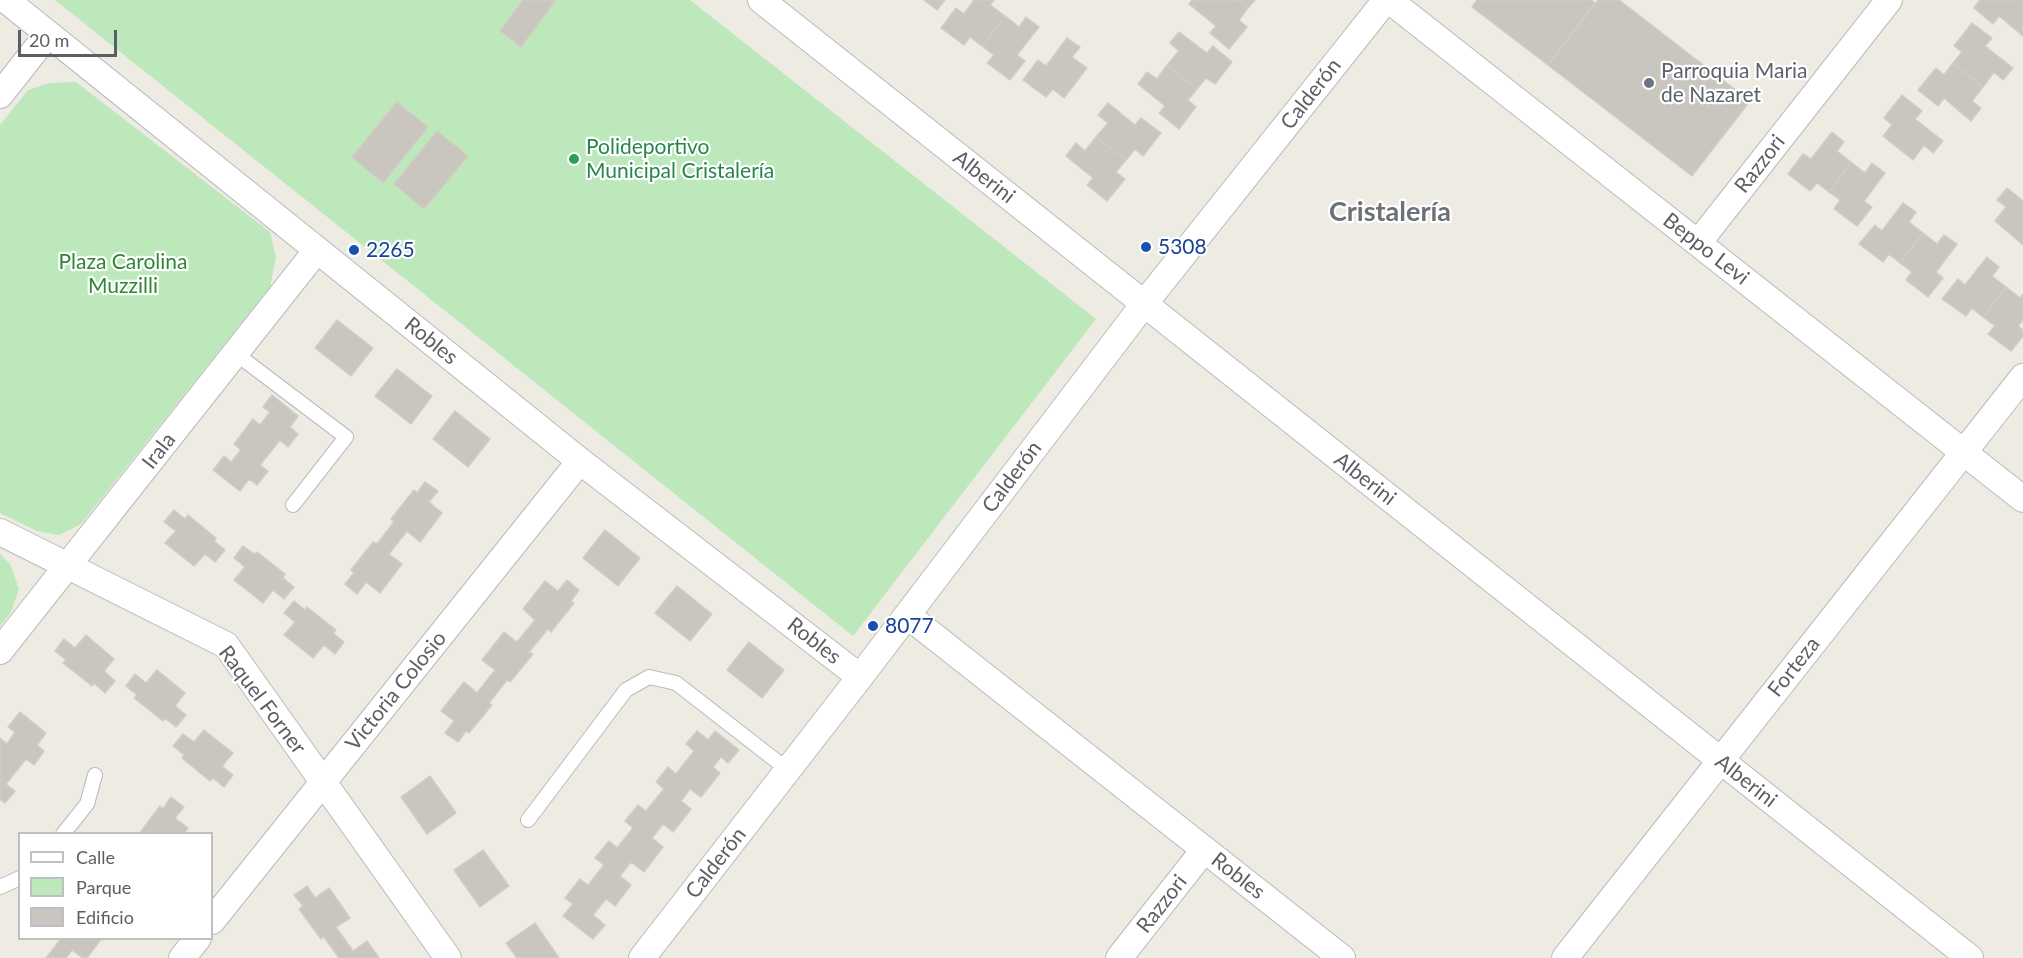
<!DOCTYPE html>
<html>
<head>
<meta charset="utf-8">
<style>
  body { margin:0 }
  #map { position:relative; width:2023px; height:958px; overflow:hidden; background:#eeece2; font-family:Lato,sans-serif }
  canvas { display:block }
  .legend { position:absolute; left:18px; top:832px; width:195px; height:108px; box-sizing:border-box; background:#fff; border:2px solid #bdbfc1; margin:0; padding:8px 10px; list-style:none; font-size:18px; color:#5a5f64 }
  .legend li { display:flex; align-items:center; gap:12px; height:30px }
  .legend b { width:30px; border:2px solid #bdbfc1 }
  .scale { position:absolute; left:18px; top:30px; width:99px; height:27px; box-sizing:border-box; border:3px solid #5a5f64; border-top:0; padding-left:8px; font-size:18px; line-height:21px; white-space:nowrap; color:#5a5f64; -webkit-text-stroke:4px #fff; paint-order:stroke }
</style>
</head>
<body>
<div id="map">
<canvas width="2023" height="958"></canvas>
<ul class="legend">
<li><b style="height:8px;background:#fff"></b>Calle</li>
<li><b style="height:16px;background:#bce8bc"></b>Parque</li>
<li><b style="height:16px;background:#c9c6bf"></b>Edificio</li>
</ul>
<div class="scale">20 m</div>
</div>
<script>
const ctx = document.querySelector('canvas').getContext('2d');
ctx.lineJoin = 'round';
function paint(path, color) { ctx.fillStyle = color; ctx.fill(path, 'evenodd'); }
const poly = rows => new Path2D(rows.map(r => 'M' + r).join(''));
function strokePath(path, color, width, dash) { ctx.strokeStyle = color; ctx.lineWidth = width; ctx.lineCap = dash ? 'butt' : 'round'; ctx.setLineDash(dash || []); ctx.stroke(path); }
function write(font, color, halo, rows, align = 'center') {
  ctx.font = font + ' Lato,sans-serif'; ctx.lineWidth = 4.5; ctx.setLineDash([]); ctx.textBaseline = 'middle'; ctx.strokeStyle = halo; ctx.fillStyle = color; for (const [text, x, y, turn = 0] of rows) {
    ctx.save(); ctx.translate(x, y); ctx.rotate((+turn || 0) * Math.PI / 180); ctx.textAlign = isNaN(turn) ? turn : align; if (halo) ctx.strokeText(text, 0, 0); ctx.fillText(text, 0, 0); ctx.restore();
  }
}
const green = poly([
  [55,0,690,0,1096,319,853,636],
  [76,82,270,232,276,257,270,287,81,524,59,535,37,531,0,513,0,125,28,90,49,83],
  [0,554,10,564,19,589,11,612,0,626]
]);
const building = poly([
  [523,0,556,0,521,47,500,31,523,0],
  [924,0,945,0,937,10,924,0],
  [974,0,994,0,990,5,1005,16,982,46,970,37,964,45,941,28,956,8,964,14,974,0],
  [1192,0,1238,0,1248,8,1239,20,1247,27,1229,49,1210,33,1216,26,1189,4,1192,0],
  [1238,0,1255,0,1248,8,1238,0],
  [1477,0,1591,0,1595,3,1548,65,1472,7,1477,0],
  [1598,0,1619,0,1750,101,1692,176,1548,65,1598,0],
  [1980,0,2023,0,2023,36,1999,16,1993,24,1974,8,1980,0],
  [1005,16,1019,27,1026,17,1039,27,1017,55,1025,61,1010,80,987,63,994,55,982,46,1005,16],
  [1972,23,1992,38,1985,46,2013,68,2003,80,1994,72,1983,87,1953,63,1962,52,1954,46,1972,23],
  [1179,32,1207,53,1213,46,1232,62,1215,84,1206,78,1197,89,1167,65,1179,51,1170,43,1179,32],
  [1067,38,1080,47,1072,57,1087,68,1064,98,1053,89,1046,97,1023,80,1038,60,1046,66,1067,38],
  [1953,63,1983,87,1972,101,1981,108,1971,121,1944,98,1938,106,1918,90,1936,68,1944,75,1953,63],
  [1167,65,1197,89,1188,100,1196,107,1179,129,1159,113,1165,106,1138,84,1147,72,1157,79,1167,65],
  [1902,95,1922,111,1915,119,1943,141,1933,153,1924,145,1913,160,1883,136,1892,125,1884,118,1902,95],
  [397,102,428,127,383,183,352,157,397,102],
  [1108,103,1135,125,1141,118,1161,133,1143,156,1135,149,1126,160,1096,137,1108,123,1098,115,1108,103],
  [437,131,468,156,424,209,394,184,437,131],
  [1832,132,1844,142,1837,151,1851,162,1829,192,1817,183,1810,191,1788,174,1803,154,1811,159,1832,132],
  [1096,137,1126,160,1116,172,1125,179,1107,201,1087,185,1093,178,1066,156,1076,143,1085,151,1096,137],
  [1851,162,1865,173,1872,163,1885,173,1864,201,1872,207,1857,226,1834,209,1840,200,1829,192,1851,162],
  [2007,188,2023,201,2023,245,1995,221,2006,207,1997,200,2007,188],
  [1903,203,1916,212,1909,222,1923,233,1900,263,1889,254,1883,262,1859,244,1875,225,1882,231,1903,203],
  [1923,233,1937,244,1944,235,1957,244,1936,272,1943,278,1928,297,1906,280,1912,272,1900,263,1923,233],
  [1987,257,1999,267,1992,276,2006,287,1983,317,1972,308,1966,316,1942,299,1958,279,1965,285,1987,257],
  [2006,287,2020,298,2023,294,2023,320,2018,326,2023,330,2023,336,2011,351,1988,334,1995,326,1983,317,2006,287],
  [337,320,373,348,351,376,315,348,337,320],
  [397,369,432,396,411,424,375,396,397,369],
  [272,395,298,416,290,427,298,434,288,447,280,440,260,465,268,471,257,485,249,479,240,491,213,470,224,456,231,462,241,450,234,444,253,419,260,425,270,412,263,407,272,395],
  [455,411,490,439,468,467,433,439,455,411],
  [425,482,438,491,429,502,442,513,420,542,407,531,389,554,402,564,380,593,366,582,357,594,345,584,354,573,351,570,373,542,377,544,394,522,391,519,414,490,417,493,425,482],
  [174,510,185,519,188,515,216,538,214,541,225,550,215,562,205,554,194,566,165,543,176,531,164,522,174,510],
  [605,530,640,558,618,586,583,558,605,530],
  [243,546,254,554,257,552,285,574,283,578,294,587,284,599,273,590,263,603,234,580,245,567,234,558,243,546],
  [567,580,579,590,571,601,574,603,551,632,548,629,529,652,533,654,510,682,507,680,489,703,492,705,469,733,466,731,458,742,445,733,454,721,441,711,464,682,477,693,495,670,482,660,504,632,517,642,535,620,523,609,545,581,558,591,567,580],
  [677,586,712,614,690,641,655,613,677,586],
  [294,601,305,610,307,607,336,630,333,633,344,642,335,654,324,645,313,658,284,635,295,622,284,613,294,601],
  [86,635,114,659,104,671,115,681,105,693,94,683,92,686,63,663,66,660,55,651,64,639,75,648,86,635],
  [749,642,784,670,762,698,727,670,749,642],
  [157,670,185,693,175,706,186,715,176,727,165,718,163,721,134,698,137,695,126,686,135,674,146,683,157,670],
  [20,712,46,733,37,745,44,751,34,765,26,759,6,784,15,791,5,803,0,799,0,738,7,744,15,732,8,727,20,712],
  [204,730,233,753,222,766,233,775,224,787,213,778,210,781,182,758,184,755,173,746,183,734,194,742,204,730],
  [697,731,708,740,715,731,739,750,728,763,721,757,713,767,720,773,701,797,690,789,681,801,691,809,673,832,663,824,652,838,663,847,644,872,631,862,620,876,631,885,615,906,606,899,593,915,605,925,593,939,563,916,573,904,565,898,580,879,588,885,604,865,595,858,609,841,617,848,633,828,625,821,638,805,646,811,664,789,656,782,668,767,676,774,694,751,686,744,697,731],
  [430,776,456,813,427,834,401,797,430,776],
  [171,797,184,807,175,818,188,828,184,834,139,834,160,806,163,809,171,797],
  [483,850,509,886,480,907,454,870,483,850],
  [307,886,315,898,329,888,350,918,336,927,353,951,367,941,379,958,339,958,324,937,321,939,299,909,303,906,294,895,307,886],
  [535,923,559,958,517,958,506,943,535,923],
  [59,938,102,938,87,958,83,958,72,950,66,958,46,958,60,940,59,938]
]);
const lane = poly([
  [235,353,346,437,293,505],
  [528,820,626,690,649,677,676,683,788,770],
  [63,834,87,804,95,775],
  [0,887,20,878]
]);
const street = poly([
  [6,0,580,461,860,677],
  [761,0,1970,958],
  [1389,0,2023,499],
  [0,95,48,34],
  [1698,243,1889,0],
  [0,532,226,645,448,958],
  [907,615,1342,958],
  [0,651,317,250],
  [212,921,580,461],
  [182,958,198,938],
  [642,958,860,677,1144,304,1386,0],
  [1119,958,1204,850],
  [1565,958,2023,377]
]);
const markers = [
  [1649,83,6,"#6b7280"],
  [574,159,6,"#2e9e5b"],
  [1146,247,6,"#1a4fb4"],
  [354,250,6,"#1a4fb4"],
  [873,626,6,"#1a4fb4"]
];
const worshipNames = [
  ["Parroquia Maria",1661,71],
  ["de Nazaret",1661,95]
];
const streetNames = [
  ["Calderón",1311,94,-52],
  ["Razzori",1760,164,-52],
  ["Alberini",984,177,38],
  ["Beppo Levi",1706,249,38],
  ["Robles",431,341,39],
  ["Irala",159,451,-52],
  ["Calderón",1012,477,-53],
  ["Alberini",1365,479,38],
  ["Robles",814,641,38],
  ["Forteza",1794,667,-52],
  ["Victoria Colosio",396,691,-51],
  ["Raquel Forner",262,700,53],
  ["Alberini",1746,781,38],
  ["Calderón",716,863,-52],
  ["Robles",1238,876,38],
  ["Razzori",1162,904,-52]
];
const leisureNames = [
  ["Polideportivo",586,147],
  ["Municipal Cristalería",586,171]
];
const transitNames = [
  ["5308",1158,247],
  ["2265",366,250],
  ["8077",885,626]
];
const parkNames = [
  ["Plaza Carolina",123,262],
  ["Muzzilli",123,286]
];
const districtNames = [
  ["Cristalería",1390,212]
];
paint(green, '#bce8bc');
paint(building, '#c9c6bf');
strokePath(building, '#d3cdc0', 1.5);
strokePath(lane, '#b7babf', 16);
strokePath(street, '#b7babf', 28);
strokePath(lane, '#fff', 14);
strokePath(street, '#fff', 26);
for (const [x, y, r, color] of markers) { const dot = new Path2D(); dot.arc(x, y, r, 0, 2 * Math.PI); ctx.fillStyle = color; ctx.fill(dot); strokePath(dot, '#fff', 2); }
write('21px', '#5b616d', '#fff', worshipNames, 'left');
write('21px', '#5a5f64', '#fff', streetNames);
write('21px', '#27864d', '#fff', leisureNames, 'left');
write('21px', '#164399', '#fff', transitNames, 'left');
write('21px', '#2e8732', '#fff', parkNames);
write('bold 27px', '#6b7176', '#fff', districtNames);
</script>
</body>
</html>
